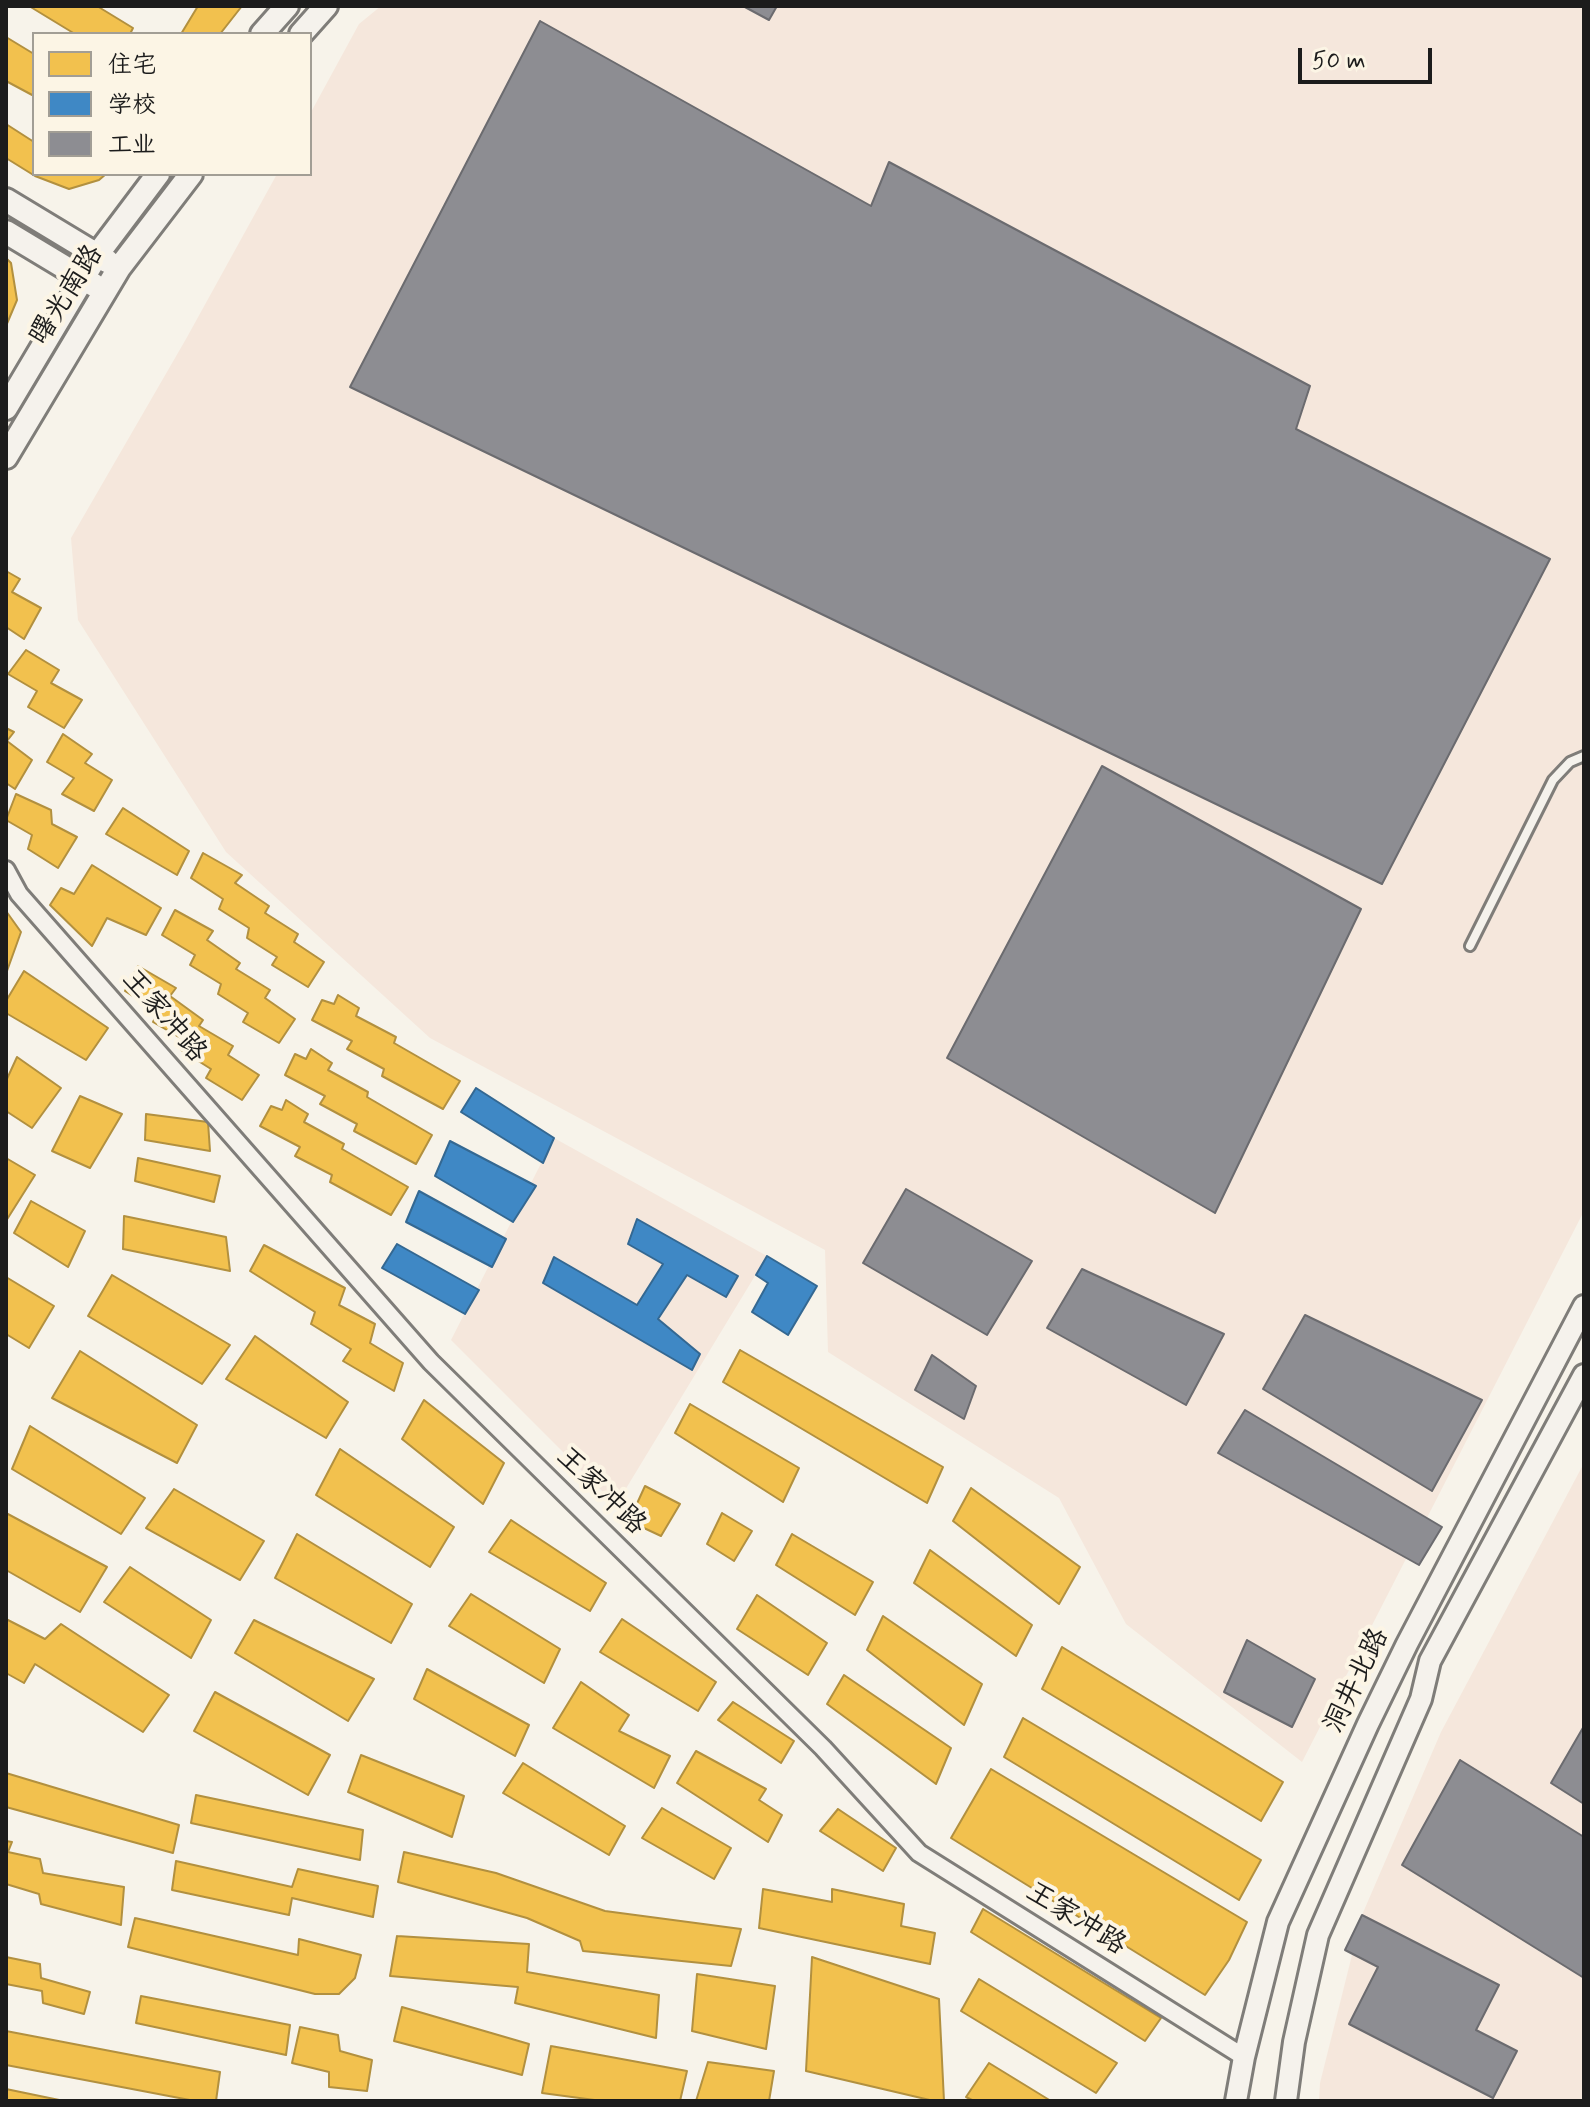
<!DOCTYPE html>
<html>
<head>
<meta charset="utf-8">
<style>
  body { margin:0 }
  #map { position:relative; width:1590px; height:2107px; overflow:hidden; background:#f7f3ea; font-family:Mynerve,"LXGW WenKai TC",sans-serif }
  canvas { display:block }
  .frame { position:absolute; inset:0; border:8px solid #1c1c1c; pointer-events:none }
  .legend { position:absolute; left:32px; top:32px; width:280px; height:144px; box-sizing:border-box; background:#fcf5e5; border:2px solid #a29e95; margin:0; padding:10px 14px; list-style:none; font-size:24px; color:#1c1c1c }
  .legend li { display:flex; align-items:center; gap:16px; height:40px }
  .legend b { width:40px; border:2px solid #a29e95 }
  .scale { position:absolute; left:1298px; top:48px; width:134px; height:36px; box-sizing:border-box; border:4px solid #1c1c1c; border-top:0; padding-left:10px; font-size:24px; line-height:28px; white-space:nowrap; color:#1c1c1c; -webkit-text-stroke:6px #fcf5e5; paint-order:stroke }
</style>
</head>
<body>
<div id="map">
<canvas width="1590" height="2107"></canvas>
<div class="frame"></div>
<ul class="legend">
<li><b style="height:22px;background:#f2c14e"></b>住宅</li>
<li><b style="height:22px;background:#3f88c5"></b>学校</li>
<li><b style="height:22px;background:#8d8d92"></b>工业</li>
</ul>
<div class="scale">50 m</div>
</div>
<script>
const ctx = document.querySelector('canvas').getContext('2d');
ctx.lineJoin = 'round';
function paint(path, color) { ctx.fillStyle = color; ctx.fill(path, 'evenodd'); }
const poly = rows => new Path2D(rows.map(r => 'M' + r).join(''));
function strokePath(path, color, width, dash) { ctx.strokeStyle = color; ctx.lineWidth = width; ctx.lineCap = dash ? 'butt' : 'round'; ctx.setLineDash(dash || []); ctx.stroke(path); }
function write(font, color, halo, rows, align = 'center') {
  ctx.font = font + ' Mynerve,"LXGW WenKai TC",sans-serif'; ctx.lineWidth = 8; ctx.setLineDash([]); ctx.textBaseline = 'middle'; ctx.strokeStyle = halo; ctx.fillStyle = color; for (const [text, x, y, turn = 0] of rows) {
    ctx.save(); ctx.translate(x, y); ctx.rotate((+turn || 0) * Math.PI / 180); ctx.textAlign = isNaN(turn) ? turn : align; if (halo) ctx.strokeText(text, 0, 0); ctx.fillText(text, 0, 0); ctx.restore();
  }
}
const built = poly([
  [381,6,1584,6,1584,1211,1302,1762,1126,1624,1059,1498,828,1352,825,1250,430,1038,226,852,78,620,71,538,186,339,277,174,310,174,310,114,359,24],
  [554,1138,767,1256,616,1505,451,1340],
  [1584,1463,1584,2101,1319,2101,1320,2083,1362,1915,1441,1732]
]);
const homes = poly([
  [29,6,97,6,133,28,130,34,75,34,29,6],
  [198,6,242,6,220,34,181,34,198,6],
  [6,37,34,54,34,96,6,81,6,37],
  [6,124,34,142,34,174,106,174,99,180,69,189,35,176,6,158,6,124],
  [6,258,11,263,17,300,6,326,6,258],
  [6,571,20,579,12,592,41,608,24,639,6,627,6,571],
  [26,650,59,670,51,683,82,700,64,728,28,707,37,691,8,674,26,650],
  [6,728,14,732,7,741,32,760,15,789,6,783,6,728],
  [63,734,92,754,85,763,112,780,94,811,62,794,74,778,47,762,63,734],
  [16,794,51,810,52,824,77,837,58,868,28,849,32,835,6,820,16,794],
  [123,808,189,851,177,875,106,834,123,808],
  [203,853,242,875,235,883,269,906,265,913,298,934,294,942,324,962,308,987,272,965,277,957,247,938,249,928,219,909,223,899,191,878,203,853],
  [92,865,161,908,146,935,107,918,92,946,50,905,61,888,74,894,92,865],
  [175,910,213,931,207,940,240,963,236,969,270,990,265,998,295,1019,279,1043,243,1022,248,1013,218,994,221,984,190,965,195,955,162,935,175,910],
  [6,911,21,932,7,971,6,970,6,911],
  [138,966,176,988,170,996,203,1020,199,1026,233,1046,228,1055,259,1075,242,1100,206,1078,211,1069,181,1050,184,1040,153,1022,158,1012,125,991,138,966],
  [24,971,108,1028,86,1060,6,1013,6,1001,24,971],
  [338,995,359,1008,356,1016,396,1037,394,1043,460,1081,443,1109,382,1076,384,1069,347,1049,352,1041,312,1020,322,1000,334,1004,338,995],
  [311,1049,332,1063,328,1070,368,1092,367,1097,432,1135,416,1164,354,1131,357,1124,320,1104,325,1096,285,1075,295,1054,306,1059,311,1049],
  [17,1057,61,1088,32,1128,6,1111,6,1081,17,1057],
  [80,1096,122,1114,90,1168,52,1151,80,1096],
  [286,1100,308,1114,304,1122,344,1144,342,1149,408,1187,391,1215,330,1182,332,1175,295,1156,300,1147,260,1126,271,1106,282,1110,286,1100],
  [146,1114,208,1122,210,1151,145,1140,146,1114],
  [6,1158,35,1175,6,1221,6,1158],
  [138,1158,220,1176,214,1202,135,1181,138,1158],
  [31,1201,85,1231,68,1267,14,1233,31,1201],
  [124,1216,226,1237,230,1271,123,1249,124,1216],
  [264,1245,345,1288,339,1305,375,1324,370,1343,403,1363,394,1391,343,1361,351,1349,311,1324,315,1312,250,1271,264,1245],
  [112,1275,230,1345,202,1384,88,1316,112,1275],
  [6,1277,54,1306,29,1348,6,1334,6,1277],
  [255,1336,348,1402,326,1438,226,1379,255,1336],
  [740,1350,943,1467,927,1503,723,1382,740,1350],
  [80,1351,197,1425,177,1463,52,1398,80,1351],
  [424,1400,504,1463,483,1504,402,1439,424,1400],
  [690,1404,799,1468,783,1502,675,1433,690,1404],
  [30,1426,145,1498,121,1534,12,1469,30,1426],
  [340,1449,454,1527,430,1567,316,1495,340,1449],
  [645,1486,680,1504,661,1536,629,1521,645,1486],
  [971,1488,1080,1567,1059,1604,953,1521,971,1488],
  [174,1489,264,1541,240,1580,146,1528,174,1489],
  [6,1513,107,1567,80,1612,6,1570,6,1513],
  [722,1513,752,1531,734,1561,707,1544,722,1513],
  [511,1520,606,1583,590,1611,489,1552,511,1520],
  [297,1534,412,1604,391,1643,275,1578,297,1534],
  [792,1534,873,1582,855,1615,776,1565,792,1534],
  [930,1550,1032,1625,1016,1656,914,1583,930,1550],
  [130,1567,211,1620,191,1658,104,1602,130,1567],
  [471,1594,560,1649,544,1683,449,1626,471,1594],
  [757,1595,827,1643,808,1675,737,1629,757,1595],
  [883,1616,982,1684,964,1725,867,1650,883,1616],
  [6,1619,45,1639,61,1624,169,1695,143,1732,35,1664,24,1683,6,1673,6,1619],
  [622,1619,716,1682,698,1711,600,1652,622,1619],
  [254,1620,374,1679,348,1721,235,1653,254,1620],
  [1062,1647,1283,1782,1261,1821,1042,1689,1062,1647],
  [427,1669,529,1725,515,1756,414,1699,427,1669],
  [844,1675,951,1748,936,1784,827,1704,844,1675],
  [581,1682,629,1715,619,1731,670,1756,654,1788,553,1728,581,1682],
  [215,1692,330,1755,308,1795,194,1731,215,1692],
  [733,1702,794,1741,781,1763,718,1720,733,1702],
  [1023,1718,1261,1860,1239,1900,1004,1757,1023,1718],
  [696,1751,766,1789,759,1800,782,1815,768,1842,677,1783,696,1751],
  [361,1755,464,1796,452,1837,348,1792,361,1755],
  [523,1763,625,1826,609,1855,503,1793,523,1763],
  [991,1769,1247,1922,1229,1960,1205,1995,951,1838,991,1769],
  [6,1773,179,1825,173,1853,6,1807,6,1773],
  [196,1795,363,1830,360,1860,191,1823,196,1795],
  [662,1808,731,1848,714,1879,642,1838,662,1808],
  [838,1809,896,1848,883,1871,820,1831,838,1809],
  [6,1841,12,1842,8,1852,40,1859,43,1873,124,1887,121,1925,41,1904,39,1894,6,1884,6,1841],
  [404,1852,496,1873,605,1911,741,1929,731,1966,583,1951,580,1941,527,1918,398,1882,404,1852],
  [176,1861,292,1887,298,1869,378,1886,373,1917,292,1898,289,1915,172,1890,176,1861],
  [763,1889,832,1902,832,1889,904,1904,901,1926,935,1933,930,1964,759,1928,763,1889],
  [983,1909,1161,2018,1145,2041,971,1932,983,1909],
  [135,1918,298,1955,299,1939,361,1955,355,1978,339,1994,315,1994,128,1947,135,1918],
  [397,1936,529,1944,527,1972,659,1995,656,2038,515,2003,518,1987,390,1976,397,1936],
  [6,1957,40,1964,41,1978,90,1992,84,2014,43,2003,42,1991,6,1984,6,1957],
  [812,1957,939,1999,944,2101,934,2101,806,2071,812,1957],
  [697,1974,775,1986,766,2049,692,2031,697,1974],
  [979,1979,1117,2063,1096,2093,961,2011,979,1979],
  [141,1996,290,2025,286,2055,136,2023,141,1996],
  [402,2007,529,2044,522,2075,394,2041,402,2007],
  [300,2027,338,2035,340,2051,372,2060,367,2091,329,2087,329,2072,292,2063,300,2027],
  [6,2031,220,2072,216,2101,195,2101,6,2065,6,2031],
  [551,2046,687,2071,680,2101,602,2101,542,2093,551,2046],
  [708,2062,774,2071,769,2101,696,2101,708,2062],
  [989,2063,1051,2101,974,2101,966,2097,989,2063],
  [6,2089,64,2101,6,2101,6,2089]
]);
const schools = poly([
  [476,1088,554,1138,543,1163,461,1112,476,1088],
  [450,1141,536,1186,513,1222,435,1176,450,1141],
  [419,1191,506,1239,492,1267,406,1222,419,1191],
  [637,1219,738,1276,726,1297,687,1275,658,1319,700,1354,692,1370,543,1283,554,1257,637,1305,663,1264,628,1244,637,1219],
  [397,1244,479,1290,465,1314,382,1268,397,1244],
  [767,1256,817,1286,788,1335,752,1312,768,1283,756,1275,767,1256]
]);
const industry = poly([
  [743,6,777,6,769,20,743,6],
  [540,21,871,206,889,162,1310,386,1296,429,1550,559,1382,884,350,387,540,21],
  [1102,766,1361,909,1215,1213,947,1058,1102,766],
  [906,1189,1032,1261,987,1335,863,1263,906,1189],
  [1082,1269,1224,1334,1186,1405,1047,1328,1082,1269],
  [1305,1315,1482,1400,1432,1491,1263,1389,1305,1315],
  [932,1355,976,1386,964,1419,915,1390,932,1355],
  [1245,1410,1442,1527,1419,1565,1218,1453,1245,1410],
  [1247,1640,1315,1679,1292,1727,1224,1692,1247,1640],
  [1584,1726,1584,1804,1551,1783,1584,1726],
  [1460,1760,1584,1837,1584,1978,1402,1865,1460,1760],
  [1362,1915,1499,1985,1476,2030,1517,2051,1493,2098,1349,2024,1378,1967,1345,1950,1362,1915]
]);
const service = poly([
  [1470,946,1553,780,1570,762,1584,756]
]);
const minor = poly([
  [6,870,19,894,431,1362,823,1748,919,1853,1244,2057]
]);
const tertiary = poly([
  [1236,2101,1244,2057,1278,1922,1368,1724,1407,1644,1584,1306],
  [1286,2101,1294,2042,1318,1935,1421,1699,1430,1661,1584,1375]
]);
const secondary = poly([
  [262,34,287,6],
  [301,34,326,6],
  [6,200,107,261],
  [6,232,94,285],
  [6,408,97,255,158,174],
  [6,457,119,268,191,174]
]);
const streetNames = [
  ["曙光南路",68,296,-58],
  ["王家冲路",163,1017,49],
  ["王家冲路",600,1492,44],
  ["洞井北路",1358,1681,-64],
  ["王家冲路",1075,1920,32]
];
paint(built, '#f5e7dc');
paint(homes, '#f2c14e');
strokePath(homes, '#b2903f', 2);
paint(schools, '#3f88c5');
strokePath(schools, '#346892', 2);
paint(industry, '#8d8d92');
strokePath(industry, '#6b6b6f', 2);
strokePath(service, '#7f7d79', 14);
strokePath(minor, '#7f7d79', 22);
strokePath(tertiary, '#7f7d79', 26);
strokePath(secondary, '#7f7d79', 28);
strokePath(service, '#f5f2ec', 8);
strokePath(minor, '#f5f2ec', 16);
strokePath(tertiary, '#f5f2ec', 20);
strokePath(secondary, '#f5f2ec', 22);
write('28px', '#1c1c1c', '#fcf5e5', streetNames);
</script>
</body>
</html>
